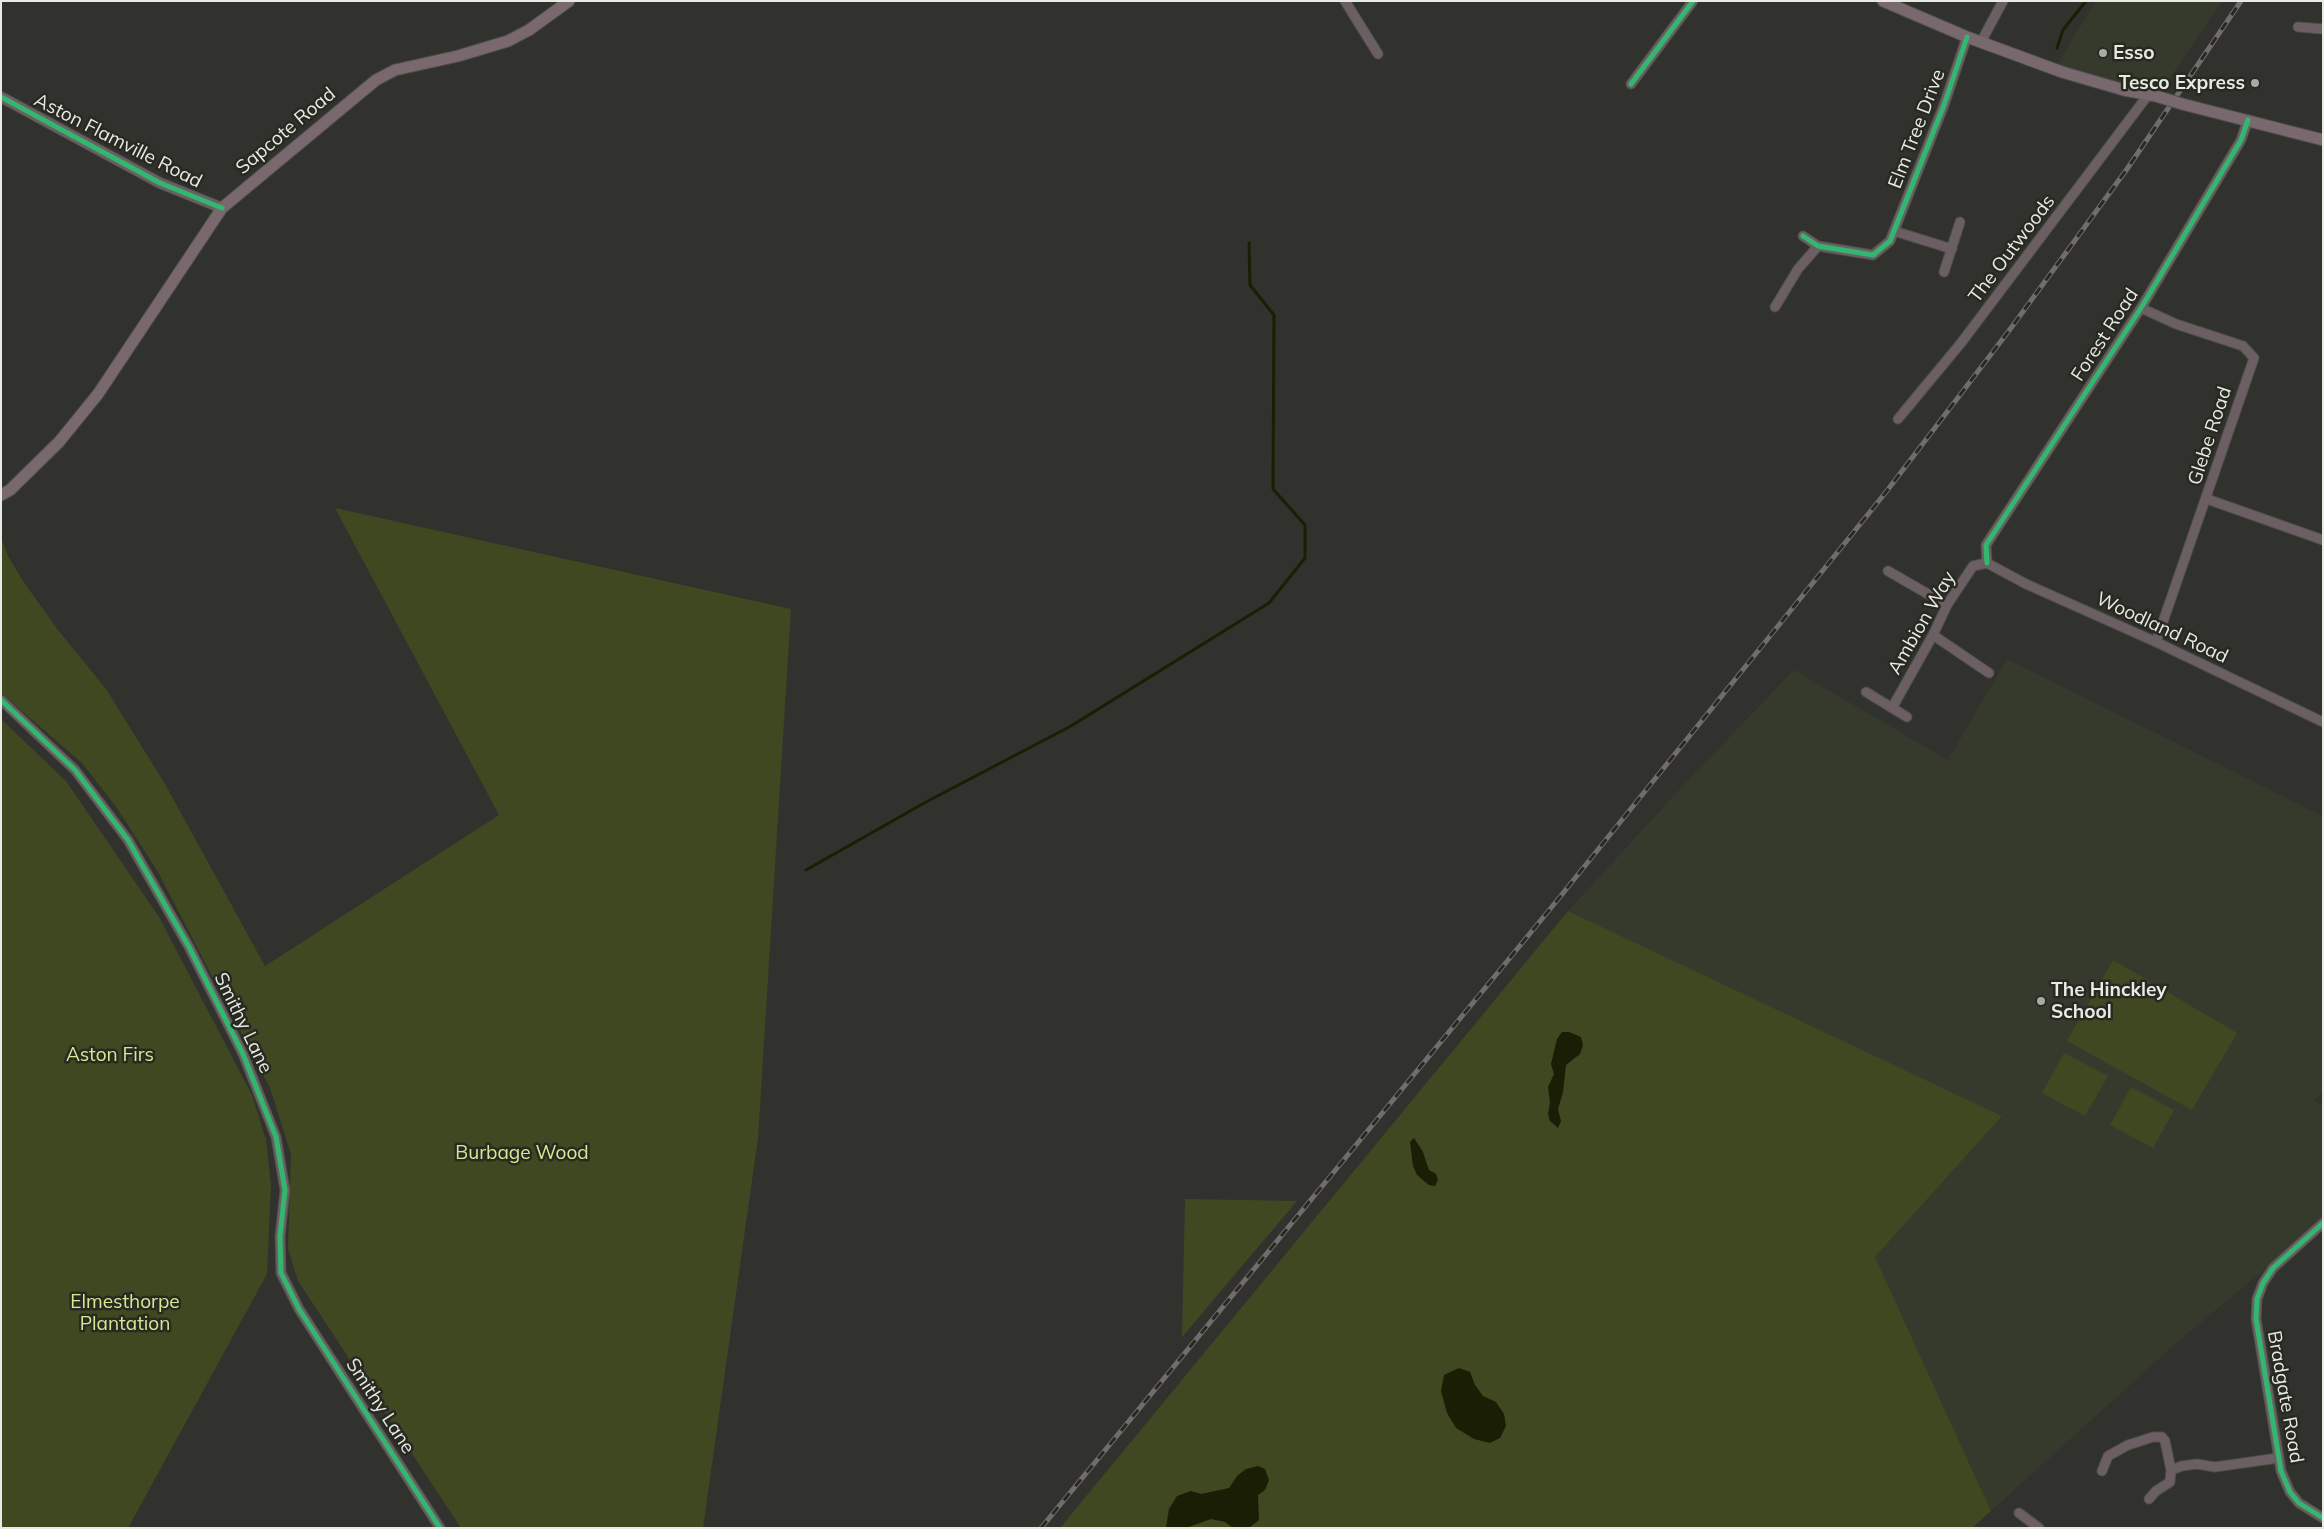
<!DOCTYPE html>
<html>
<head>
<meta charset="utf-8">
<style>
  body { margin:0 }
  #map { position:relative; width:2324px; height:1529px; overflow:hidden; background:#31322d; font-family:Mulish,sans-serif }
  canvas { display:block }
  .frame { position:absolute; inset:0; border:2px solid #e8eae4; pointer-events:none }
</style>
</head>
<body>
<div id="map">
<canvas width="2324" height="1529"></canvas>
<div class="frame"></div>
</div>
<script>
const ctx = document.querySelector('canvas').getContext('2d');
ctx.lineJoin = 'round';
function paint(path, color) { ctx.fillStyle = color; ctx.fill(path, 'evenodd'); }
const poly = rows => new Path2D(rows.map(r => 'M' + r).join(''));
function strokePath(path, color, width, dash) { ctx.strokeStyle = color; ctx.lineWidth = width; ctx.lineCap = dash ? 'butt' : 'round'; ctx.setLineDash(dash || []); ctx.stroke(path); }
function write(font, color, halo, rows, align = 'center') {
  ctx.font = font + ' Mulish,sans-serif'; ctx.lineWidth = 5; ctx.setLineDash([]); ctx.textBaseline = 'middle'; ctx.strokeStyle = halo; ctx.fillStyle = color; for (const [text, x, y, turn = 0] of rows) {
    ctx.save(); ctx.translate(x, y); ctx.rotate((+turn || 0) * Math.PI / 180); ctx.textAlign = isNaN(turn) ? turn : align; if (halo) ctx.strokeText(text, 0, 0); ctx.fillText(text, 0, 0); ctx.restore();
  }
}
const built = poly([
  [2096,1,2222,1,2161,91,2053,71],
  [2007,659,2323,816,2323,1092,2314,1100,2323,1106,2323,1220,2173,1346,1991,1511,1875,1257,2002,1116,1568,911,1690,778,1794,670,1948,760]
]);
const green = poly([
  [335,508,791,609,758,1138,703,1528,461,1528,298,1281,288,1249,291,1154,270,1088,158,872,117,808,82,763,1,693,1,538,8,556,23,581,58,630,106,689,165,784,265,966,499,815],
  [1,719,66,781,159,917,252,1095,266,1140,271,1185,267,1274,128,1528,1,1528],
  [1568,911,2002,1116,1875,1257,1991,1511,1972,1528,1060,1528],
  [2113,960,2237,1033,2192,1110,2067,1041],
  [2064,1053,2108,1076,2085,1116,2042,1093],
  [2131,1087,2174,1110,2153,1148,2110,1125],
  [1185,1199,1297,1201,1182,1337]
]);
const water = poly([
  [1562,1032,1569,1032,1581,1037,1583,1045,1580,1054,1566,1065,1563,1092,1558,1109,1561,1121,1558,1128,1550,1121,1548,1114,1550,1102,1548,1087,1554,1074,1551,1064,1557,1039],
  [1414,1138,1423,1152,1429,1170,1436,1174,1438,1180,1435,1186,1429,1185,1424,1181,1417,1175,1413,1166,1410,1142],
  [1459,1368,1470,1372,1475,1385,1483,1396,1496,1402,1504,1414,1506,1426,1500,1438,1490,1443,1474,1439,1456,1428,1447,1413,1441,1391,1444,1375],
  [1258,1466,1265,1469,1269,1480,1265,1490,1258,1495,1259,1520,1250,1527,1233,1528,1225,1522,1211,1519,1186,1528,1166,1528,1169,1509,1177,1496,1191,1491,1201,1494,1229,1488,1237,1476,1246,1469]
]);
const stream = poly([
  [2057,48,2063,30,2086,1],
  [806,870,926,802,1071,726,1269,603,1305,558,1305,525,1273,489,1274,315,1250,285,1249,243]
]);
const minor = poly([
  [1345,1,1378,54],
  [2298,27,2323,29],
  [1981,42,2003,1],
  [1631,84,1693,1],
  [1894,231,1952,249],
  [1803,236,1818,246,1873,255,1890,241,1944,105,1967,37],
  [1944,272,1960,222],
  [1775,307,1798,269,1818,246],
  [2141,308,2176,324,2243,346,2254,358,2156,642],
  [1898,419,1961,343,2148,95],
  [2207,499,2323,540],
  [1987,563,1986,545,2141,308,2241,140,2248,120],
  [1987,563,2026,584,2156,642,2323,722],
  [1888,571,1947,605],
  [1933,635,1989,673],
  [1866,692,1907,717],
  [1,700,75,770,128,840,189,947,243,1054,276,1137,285,1190,280,1236,281,1273,299,1309,440,1528],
  [1892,708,1933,635,1947,605,1973,566,1987,563],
  [2323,1223,2273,1268,2263,1283,2257,1299,2256,1319,2281,1471,2290,1492,2299,1503,2323,1518],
  [2102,1471,2108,1456,2128,1445,2153,1437,2162,1437,2165,1441,2171,1470],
  [2149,1499,2156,1491,2170,1482,2171,1470,2182,1466,2197,1464,2215,1467,2278,1458],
  [2019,1513,2039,1528]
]);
const tertiary = poly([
  [1,97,160,183,222,208]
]);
const secondary = poly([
  [1883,1,1967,37,2062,72,2124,90,2156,96],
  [2182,104,2323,140],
  [1,495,10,490,59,442,98,394,222,208,376,80,395,70,458,56,508,41,529,30,569,1]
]);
const rail = poly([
  [1041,1528,1555,903,1886,492,2011,328,2127,169,2241,1]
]);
const secondaryBridge = poly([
  [2156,96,2182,104]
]);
const cycleway = poly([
  [1631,84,1693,1],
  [1,97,160,183,222,208],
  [1803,236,1818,246,1873,255,1890,241,1944,105,1967,37],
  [1987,563,1986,545,2141,308,2241,140,2248,120],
  [1,700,75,770,128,840,189,947,243,1054,276,1137,285,1190,280,1236,281,1273,299,1309,440,1528],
  [2323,1223,2273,1268,2263,1283,2257,1299,2256,1319,2281,1471,2290,1492,2299,1503,2323,1518]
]);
const markers = [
  [2103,53,5,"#a8aaa4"],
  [2255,83,5,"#a8aaa4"],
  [2041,1001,5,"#a8aaa4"]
];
const poiNames = [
  ["Esso",2113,53],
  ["Tesco Express",2245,83,"right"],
  ["The Hinckley",2051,990],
  ["School",2051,1012]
];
const streetNames = [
  ["Elm Tree Drive",1917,129,-69],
  ["Sapcote Road",286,131,-40],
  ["Aston Flamville Road",118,141,27],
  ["The Outwoods",2012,249,-53],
  ["Forest Road",2105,335,-57],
  ["Glebe Road",2210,436,-72],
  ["Ambion Way",1922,623,-60],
  ["Woodland Road",2162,628,25],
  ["Smithy Lane",243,1023,64],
  ["Bradgate Road",2285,1397,80],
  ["Smithy Lane",380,1406,57]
];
const parkNames = [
  ["Aston Firs",110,1055],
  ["Burbage Wood",522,1153],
  ["Elmesthorpe",125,1302],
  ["Plantation",125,1324]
];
paint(built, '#363a2c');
paint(green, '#404822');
paint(water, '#191e04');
strokePath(stream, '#191e04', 3);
strokePath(minor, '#4d4f4b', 11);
strokePath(tertiary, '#4d4f4b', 12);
strokePath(secondary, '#4d4f4b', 13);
strokePath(minor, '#6c5f63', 9);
strokePath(tertiary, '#6c5f63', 10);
strokePath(secondary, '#79686e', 11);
strokePath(rail, '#726c6d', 5);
strokePath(rail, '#282a22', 3, [9]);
strokePath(secondaryBridge, '#4d4f4b', 13, []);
strokePath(secondaryBridge, '#79686e', 11);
strokePath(cycleway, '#33b770', 5);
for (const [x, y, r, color] of markers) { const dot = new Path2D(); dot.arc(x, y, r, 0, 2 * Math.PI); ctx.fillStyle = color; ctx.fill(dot); strokePath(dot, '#282a22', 2); }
write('bold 19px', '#e8eae4', '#282a22', poiNames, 'left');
write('19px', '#e8eae4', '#282a22', streetNames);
write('19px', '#d6e991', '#282a22', parkNames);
</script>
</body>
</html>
